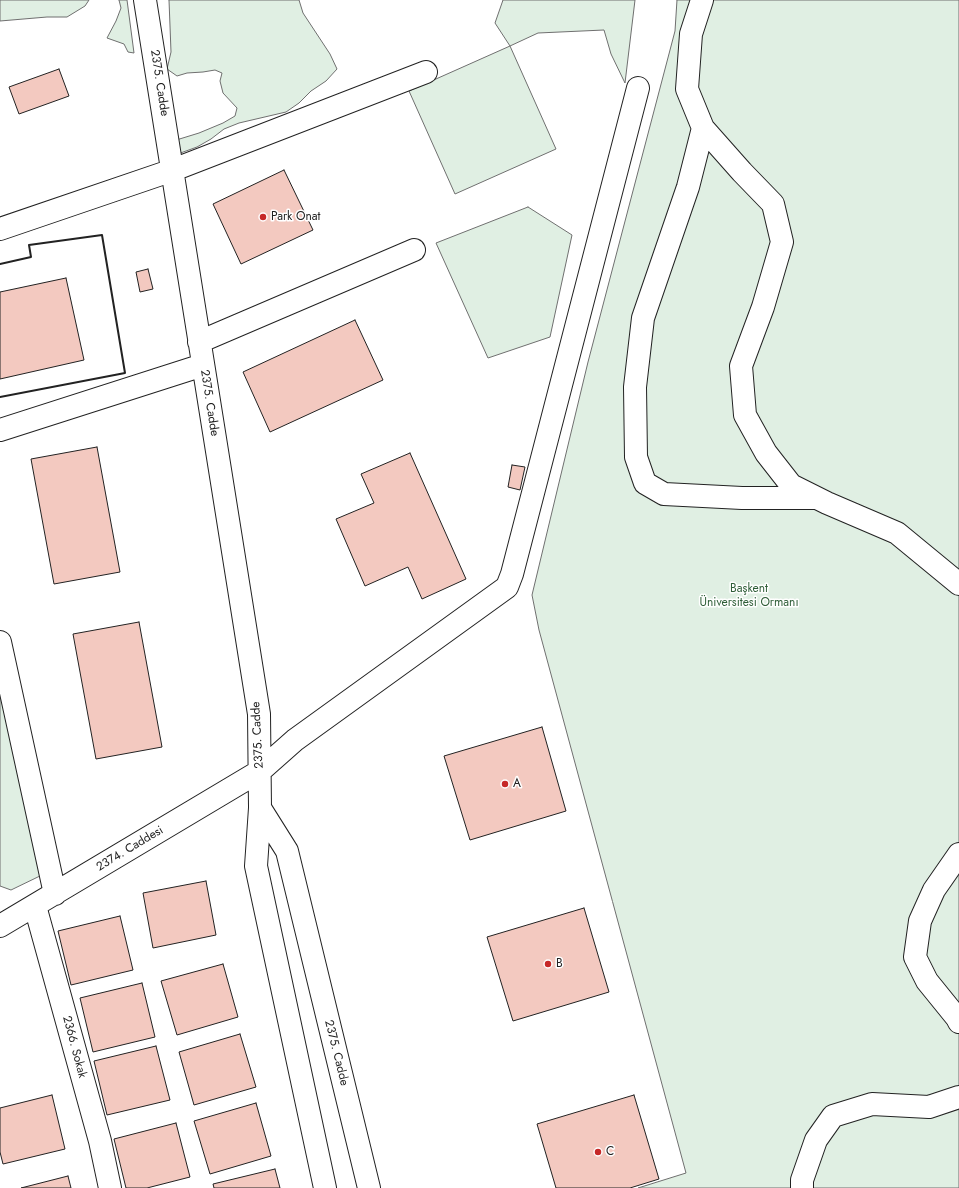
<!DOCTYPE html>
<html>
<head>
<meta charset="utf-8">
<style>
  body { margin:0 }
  canvas { display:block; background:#fff }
</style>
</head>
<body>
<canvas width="959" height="1188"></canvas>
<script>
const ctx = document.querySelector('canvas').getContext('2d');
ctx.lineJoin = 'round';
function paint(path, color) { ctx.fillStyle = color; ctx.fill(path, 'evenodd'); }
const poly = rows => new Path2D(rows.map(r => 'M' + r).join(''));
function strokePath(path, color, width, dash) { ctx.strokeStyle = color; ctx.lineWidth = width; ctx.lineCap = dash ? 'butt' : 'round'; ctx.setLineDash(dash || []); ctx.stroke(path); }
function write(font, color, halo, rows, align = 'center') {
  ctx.font = font + ' Jost,sans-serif'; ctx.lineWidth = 3; ctx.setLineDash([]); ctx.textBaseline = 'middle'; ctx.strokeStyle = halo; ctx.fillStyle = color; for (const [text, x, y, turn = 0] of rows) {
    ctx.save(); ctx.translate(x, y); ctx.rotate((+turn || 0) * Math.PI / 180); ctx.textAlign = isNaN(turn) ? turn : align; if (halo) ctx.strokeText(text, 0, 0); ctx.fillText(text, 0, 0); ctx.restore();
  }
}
const green = poly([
  [0,0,89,0,85,6,67,17,47,17,0,21,0,0],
  [119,0,127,0,134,53,128,52,124,44,107,38,116,21,121,8,119,0],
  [169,0,299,0,303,13,330,54,337,69,326,81,311,91,299,103,286,112,239,123,224,129,211,139,197,147,175,155,173,141,199,133,223,123,235,116,237,108,223,93,220,81,222,73,215,70,203,72,187,73,177,76,167,69,171,52,169,0],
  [503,0,635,0,625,83,611,54,604,30,538,33,510,46,556,149,455,194,409,91,510,46,495,23,503,0],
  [677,0,959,0,959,1188,638,1188,686,1173,539,630,532,595,588,362,675,31,677,0],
  [528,207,572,235,550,337,488,358,436,243,528,207],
  [0,677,42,875,11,890,0,886,0,677]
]);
const building = poly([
  [59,69,69,96,19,114,9,87,59,69],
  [284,170,313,230,241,264,213,204,284,170],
  [148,269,153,289,140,292,136,272,148,269],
  [66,278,84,360,0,379,0,292,66,278],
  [355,320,383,380,270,432,243,372,355,320],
  [97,447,120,572,54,584,31,459,97,447],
  [410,453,466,579,422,599,408,567,365,586,336,519,374,503,361,474,410,453],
  [512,465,525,467,520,490,508,487,512,465],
  [139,622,162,747,96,759,73,634,139,622],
  [542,727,566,811,470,840,444,756,542,727],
  [206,881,216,935,153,948,143,893,206,881],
  [584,908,609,992,513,1021,487,937,584,908],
  [120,916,133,970,71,985,58,931,120,916],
  [223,964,238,1017,177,1035,161,981,223,964],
  [142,983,155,1037,93,1052,80,998,142,983],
  [240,1034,256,1087,194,1105,179,1052,240,1034],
  [156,1046,170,1100,107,1115,94,1061,156,1046],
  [52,1095,65,1149,3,1164,0,1152,0,1108,52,1095],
  [634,1095,659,1179,630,1188,556,1188,537,1124,634,1095],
  [256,1103,271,1156,210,1174,194,1121,256,1103],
  [176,1123,190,1177,147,1188,126,1188,114,1139,176,1123],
  [275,1169,280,1188,214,1188,213,1184,275,1169],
  [68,1176,71,1188,21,1188,68,1176]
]);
const minor = poly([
  [145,0,259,714,260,808,256,866,325,1188],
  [702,0,691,34,687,89,703,128,742,172,773,204,782,242,763,307,741,366,745,415,766,453,791,485,827,503,897,533,959,584],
  [703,128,688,187,643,318,635,387,636,457,645,483,664,494,742,498,813,498],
  [0,229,173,170,426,72],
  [199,342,414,250],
  [0,430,203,365],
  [0,642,55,894],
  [260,808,287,851,369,1188],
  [959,854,934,890,920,921,915,957,927,981,957,1018,959,1022],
  [35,906,100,1141,110,1188],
  [0,926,260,771,295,740,507,587,512,574,638,88],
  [802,1188,802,1180,816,1140,833,1116,872,1104,929,1107,959,1097]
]);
const wall = poly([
  [0,264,31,257,29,245,102,235,125,373,0,397]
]);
const markers = [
  [263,217,4,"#c62828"],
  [505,784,4,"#c62828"],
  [548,964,4,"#c62828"],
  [598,1152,4,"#c62828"]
];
const streetNames = [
  ["2375. Cadde",159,83,81],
  ["2375. Cadde",209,403,81],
  ["2375. Cadde",258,735,-93],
  ["2374. Caddesi",130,849,-31],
  ["2366. Sokak",74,1047,75],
  ["2375. Cadde",336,1053,76]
];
const poiNames = [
  ["Park Onat",271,217],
  ["A",513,784],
  ["B",556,964],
  ["C",606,1152]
];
const parkNames = [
  ["Başkent",749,589],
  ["Üniversitesi Ormanı",749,603]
];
paint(green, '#e0efe3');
strokePath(green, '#6f6f6f', 1);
paint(building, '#f3c9c0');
strokePath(building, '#222', 1);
strokePath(minor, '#222', 24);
strokePath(minor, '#fff', 22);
strokePath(wall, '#222', 2);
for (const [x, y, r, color] of markers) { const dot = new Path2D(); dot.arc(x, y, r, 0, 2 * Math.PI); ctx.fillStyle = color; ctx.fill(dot); strokePath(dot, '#fff', 1.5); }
write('12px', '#222', '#fff', streetNames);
write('12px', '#222', '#fff', poiNames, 'left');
write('12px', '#2f5e38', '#fff', parkNames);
</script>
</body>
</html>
